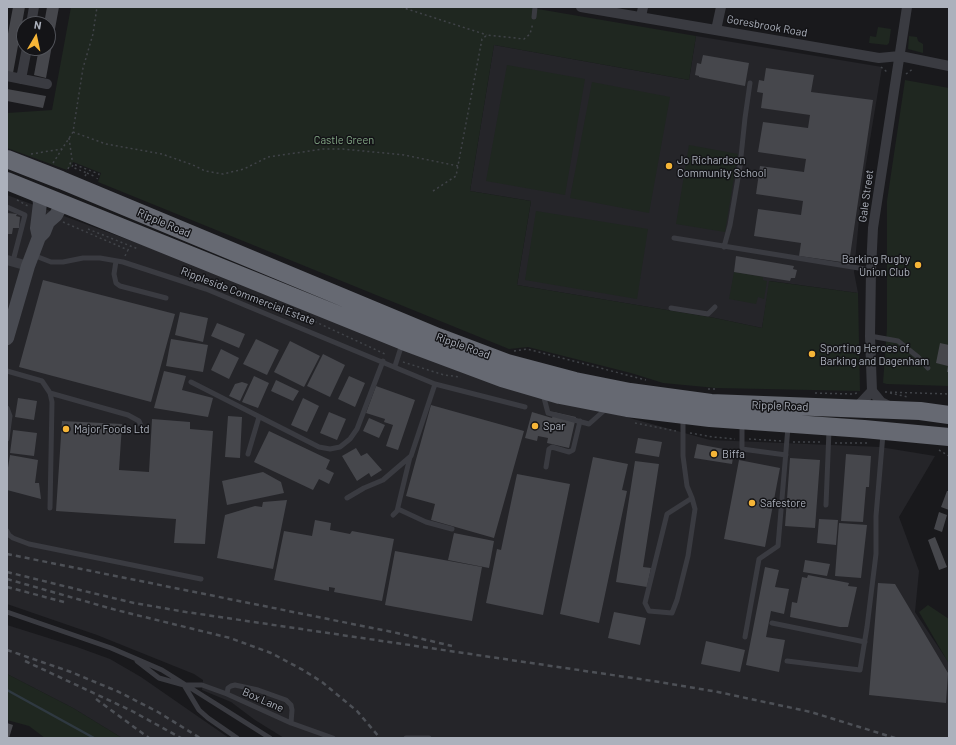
<!DOCTYPE html>
<html>
<head>
<meta charset="utf-8">
<style>
  body { margin:0 }
  #map { position:relative; width:956px; height:745px; overflow:hidden; background:#19191c; font-family:Barlow,sans-serif }
  canvas { display:block }
  .frame { position:absolute; inset:0; border:8px solid #acb1bc; pointer-events:none }
  .north { position:absolute; left:16px; top:16px; width:40px; height:40px; box-sizing:border-box; background:#141417; border:1px solid #515359; border-radius:50%; rotate:9deg; font-size:11px; font-weight:700; line-height:16px; text-align:center; color:#acb1bc }
  .north::after { content:''; display:block; margin:auto; width:14px; height:18px; background:#f6b537; clip-path:polygon(50% 0,100% 100%,50% 72%,0 100%) }
</style>
</head>
<body>
<div id="map">
<canvas width="956" height="745"></canvas>
<div class="frame"></div>
<div class="north">N</div>
</div>
<script>
const ctx = document.querySelector('canvas').getContext('2d');
ctx.lineJoin = 'round';
function paint(path, color) { ctx.fillStyle = color; ctx.fill(path, 'evenodd'); }
const poly = rows => new Path2D(rows.map(r => 'M' + r).join(''));
function strokePath(path, color, width, dash) { ctx.strokeStyle = color; ctx.lineWidth = width; ctx.lineCap = dash ? 'butt' : 'round'; ctx.setLineDash(dash || []); ctx.stroke(path); }
function write(font, color, halo, rows, align = 'center') {
  ctx.font = font + ' Barlow,sans-serif'; ctx.lineWidth = 3; ctx.setLineDash([]); ctx.textBaseline = 'middle'; ctx.strokeStyle = halo; ctx.fillStyle = color; for (const [text, x, y, turn = 0] of rows) {
    ctx.save(); ctx.translate(x, y); ctx.rotate((+turn || 0) * Math.PI / 180); ctx.textAlign = isNaN(turn) ? turn : align; if (halo) ctx.strokeText(text, 0, 0); ctx.fillText(text, 0, 0); ctx.restore();
  }
}
const built = poly([
  [696,36,882,67,862,188,854,272,858,293,770,281,762,328,715,318,517,285,531,201,470,191,494,45,689,80],
  [7,195,543,393,586,406,710,440,880,447,935,456,899,517,919,571,915,612,949,663,949,738,284,738,255,720,231,702,202,690,203,680,194,674,97,635,7,604],
  [7,625,77,647,110,659,141,677,229,738,122,738,73,708,7,674]
]);
const green = poly([
  [71,7,526,7,696,36,689,80,494,45,470,191,531,201,517,285,715,318,762,328,769,281,858,293,860,391,716,388,663,383,631,373,528,347,509,349,98,182,101,173,73,162,70,168,68,167,67,170,7,148,7,113,52,110],
  [878,27,891,29,889,43,887,45,869,43,870,36,876,37],
  [909,36,917,37,918,41,923,44,923,53,908,49],
  [507,65,585,79,565,195,486,181],
  [905,80,949,88,949,386,887,384,883,383,887,328,887,201],
  [592,82,670,97,649,213,570,198],
  [689,145,738,154,725,232,676,224],
  [536,211,648,229,637,299,525,280],
  [734,272,763,277,763,280,767,281,764,299,758,297,756,304,729,299],
  [928,605,949,619,949,664,919,612],
  [7,674,73,708,122,738,45,738,29,726,7,720]
]);
const stream = poly([
  [7,690,94,738]
]);
const building = poly([
  [13,7,25,7,13,73,7,72,7,39],
  [47,7,59,7,46,78,34,75,39,48,48,48,48,24,44,24],
  [703,55,749,63,745,86,699,77,699,76,695,75,697,63,701,64],
  [766,68,814,75,811,92,873,100,849,263,799,256,801,243,754,236,758,209,801,215,803,201,756,194,760,166,804,172,806,159,758,152,763,122,808,128,810,115,761,108,763,93,757,92,759,80,764,81],
  [7,89,46,96,43,108,7,101],
  [7,213,17,214,16,216,20,217,19,228,13,228,12,234,7,234],
  [736,256,794,266,793,269,797,270,795,278,791,278,790,281,734,272],
  [43,280,175,314,151,402,19,367],
  [180,312,208,318,203,342,175,335],
  [217,323,245,334,239,348,211,336],
  [171,339,208,345,203,372,166,366],
  [256,339,279,350,267,375,243,364],
  [290,341,320,356,304,387,274,372],
  [940,343,949,345,949,372,947,372,948,366,936,363],
  [221,349,239,358,229,379,211,370],
  [323,354,345,365,330,397,307,386],
  [164,371,186,376,182,390,213,398,208,417,154,408],
  [254,376,269,383,258,408,242,402],
  [349,376,365,383,355,407,338,399],
  [276,380,299,391,293,401,271,391],
  [242,382,248,384,240,401,229,396,235,384],
  [376,386,415,400,398,450,386,446,393,425,384,422,385,419,366,413],
  [18,398,37,401,34,420,15,417],
  [303,398,319,406,307,432,291,425],
  [431,405,524,431,494,538,431,520,435,504,406,496],
  [329,412,346,419,337,440,320,433],
  [532,412,552,418,554,412,576,417,569,448,547,443,548,438,538,436,537,441,525,438],
  [228,416,242,417,240,458,225,457],
  [369,418,385,425,379,438,363,431],
  [152,419,190,422,190,429,213,431,205,544,174,543,176,519,56,511,62,421,122,424,119,470,149,472],
  [13,430,37,433,34,456,10,453],
  [269,431,330,460,326,469,334,473,329,484,319,479,313,490,254,462],
  [638,438,662,442,659,457,635,453],
  [697,444,734,451,732,464,694,458],
  [356,448,361,456,367,453,382,470,371,477,369,473,357,481,342,456],
  [846,454,871,456,869,487,866,487,863,522,841,521],
  [10,455,38,460,35,483,39,483,41,499,7,490,7,474],
  [593,457,628,464,622,490,627,491,599,623,560,614],
  [790,458,820,460,815,528,785,526],
  [739,460,780,468,765,547,724,539],
  [635,461,659,464,643,567,651,568,647,587,616,582],
  [263,472,281,482,284,493,227,505,222,481],
  [517,474,570,484,543,615,486,603,497,549,501,550],
  [947,491,949,491,949,510,941,507],
  [287,500,273,569,217,558,225,515,255,506,262,507,263,502],
  [939,512,947,515,942,532,934,529],
  [819,519,838,520,836,545,817,543],
  [315,520,331,523,330,530,350,534,352,531,394,539,382,601,334,592,335,588,329,587,329,591,274,580,284,531,312,536],
  [839,523,867,525,861,578,835,576],
  [454,533,494,541,489,568,448,560],
  [935,537,947,567,939,570,928,540],
  [395,551,482,567,472,621,385,605],
  [805,560,830,564,827,576,803,572],
  [765,567,779,570,775,587,789,589,784,614,771,611,766,637,785,640,779,672,746,665],
  [808,575,849,583,848,586,857,587,848,627,840,627,790,617,792,602,797,603,802,577,807,578],
  [878,583,895,584,948,673,946,703,869,695],
  [614,612,646,618,640,645,608,638],
  [706,641,745,650,740,672,701,664],
  [7,723,13,725,9,738,7,738]
]);
const path = poly([
  [341,7,354,7],
  [401,7,487,35],
  [881,67,887,72],
  [906,74,914,68],
  [73,132,106,144,162,154,193,165,205,171,223,174,244,169,268,157,323,149,343,149,404,155,458,166],
  [31,154,62,149],
  [53,163,73,132,83,68,93,34,97,7],
  [68,169,72,159,69,138],
  [87,173,96,177],
  [85,176,87,173,72,167,73,164,99,174,97,179],
  [433,191,456,176,482,39,487,35,524,39,530,34,533,23],
  [17,200,28,206],
  [63,222,128,250,129,246],
  [88,229,138,249],
  [125,256,128,250],
  [292,311,385,354],
  [514,351,527,349,535,351,646,380],
  [403,362,444,375,461,377],
  [708,389,716,389],
  [885,392,949,394],
  [815,393,852,394,857,393],
  [890,393,908,397],
  [635,423,676,431],
  [690,433,713,437,735,439],
  [749,439,781,441],
  [793,442,821,442],
  [835,443,867,443],
  [939,450,949,456]
]);
const lane = poly([
  [534,17,535,7],
  [7,207,25,215,13,261],
  [674,238,871,270],
  [724,247,730,225,740,166,745,118,750,83],
  [33,255,51,262,63,262,83,258,100,258,123,262,206,289,435,384,525,407],
  [116,261,114,274,116,283,120,286,166,298],
  [671,308,708,314,715,307],
  [870,336,898,341,918,357,928,368],
  [395,366,402,344],
  [7,371,42,381,50,393,52,402,50,508],
  [191,382,319,447,330,449,340,447,350,439,357,429,383,361],
  [50,393,128,415,139,421,142,428],
  [543,394,548,413,589,424,607,408],
  [7,408,10,416,7,439],
  [683,418,683,456,687,486,692,498,695,509,688,556,677,600,672,613,649,611,645,603,667,514,692,498],
  [742,423,742,449,786,455],
  [248,454,259,417],
  [546,467,549,449,552,447,569,452,573,450,580,421],
  [347,498,364,488,383,480,411,456,435,384],
  [826,505,829,430],
  [398,509,426,522,452,529],
  [393,515,397,511,410,457],
  [7,531,9,535,13,538,29,544,201,579],
  [7,612,111,648,162,670,270,738],
  [772,623,865,642],
  [745,637,759,559,778,546,788,427],
  [137,661,159,678,184,685,202,685,227,694,291,723,333,738],
  [787,661,860,670,867,627,876,554,876,516,883,434],
  [184,685,199,710,208,718,237,738],
  [227,694,228,688,231,686,235,685,258,690,286,700,291,705,292,710,291,723],
  [406,738,429,738]
]);
const street = poly([
  [581,7,879,58,900,56,949,66],
  [641,17,643,7],
  [31,24,34,7],
  [716,30,721,7],
  [7,76,47,84],
  [21,79,27,48],
  [7,260,28,266],
  [891,407,881,402,872,391,870,336,871,270,873,228,907,7],
  [856,408,872,391]
]);
const secondary = poly([
  [32,191,39,198,40,203,37,228,39,237],
  [7,338,28,266,39,237,44,232,48,222,56,215,62,204]
]);
const highway = poly([
  [7,159,61,180,438,337,507,363,575,381,630,392,711,403,920,411,949,415],
  [7,181,403,341,502,378,560,395,627,408,710,418,864,429,949,437]
]);
const rail = poly([
  [7,554,397,633,452,646],
  [7,572,80,590,134,603,186,612,653,681,718,692,811,712,895,738],
  [7,579,116,610,230,638,271,653,303,670,322,682,357,711,380,738],
  [7,587,64,602],
  [7,650,71,672,119,692,158,712,200,738],
  [25,661,132,711,181,738],
  [96,699,149,738]
]);
const markers = [
  [669,166,4,"#f6b537"],
  [918,265,4,"#f6b537"],
  [812,354,4,"#f6b537"],
  [535,426,4,"#f6b537"],
  [66,429,4,"#f6b537"],
  [714,454,4,"#f6b537"],
  [752,503,4,"#f6b537"]
];
const streetNames = [
  ["Goresbrook Road",767,26,10],
  ["Gale Street",866,196,-82],
  ["Ripple Road",164,223,23],
  ["Rippleside Commercial Estate",248,296,21],
  ["Ripple Road",463,346,20],
  ["Ripple Road",780,406,2],
  ["Box Lane",263,700,24]
];
const parkNames = [
  ["Castle Green",344,140]
];
const poiNames = [
  ["Jo Richardson",677,160],
  ["Community School",677,173],
  ["Barking Rugby",910,259,"right"],
  ["Union Club",910,272,"right"],
  ["Sporting Heroes of",820,348],
  ["Barking and Dagenham",820,361],
  ["Spar",543,426],
  ["Major Foods Ltd",74,429],
  ["Biffa",722,454],
  ["Safestore",760,503]
];
paint(built, '#252529');
paint(green, '#1f2720');
strokePath(stream, '#2f3941', 2.5);
paint(building, '#46474c');
strokePath(path, '#404348', 1.5, [2, 3]);
strokePath(lane, '#3a3b41', 5);
strokePath(street, '#3a3b41', 10);
strokePath(secondary, '#484a51', 14);
strokePath(highway, '#666972', 18);
strokePath(rail, '#4d5056', 2.5, [5, 4]);
for (const [x, y, r, color] of markers) { const dot = new Path2D(); dot.arc(x, y, r, 0, 2 * Math.PI); ctx.fillStyle = color; ctx.fill(dot); strokePath(dot, '#141417', 1.5); }
write('11px', '#acb1bc', '#141417', streetNames);
write('11px', '#83a785', '#141417', parkNames);
write('11px', '#acb1bc', '#141417', poiNames, 'left');
</script>
</body>
</html>
